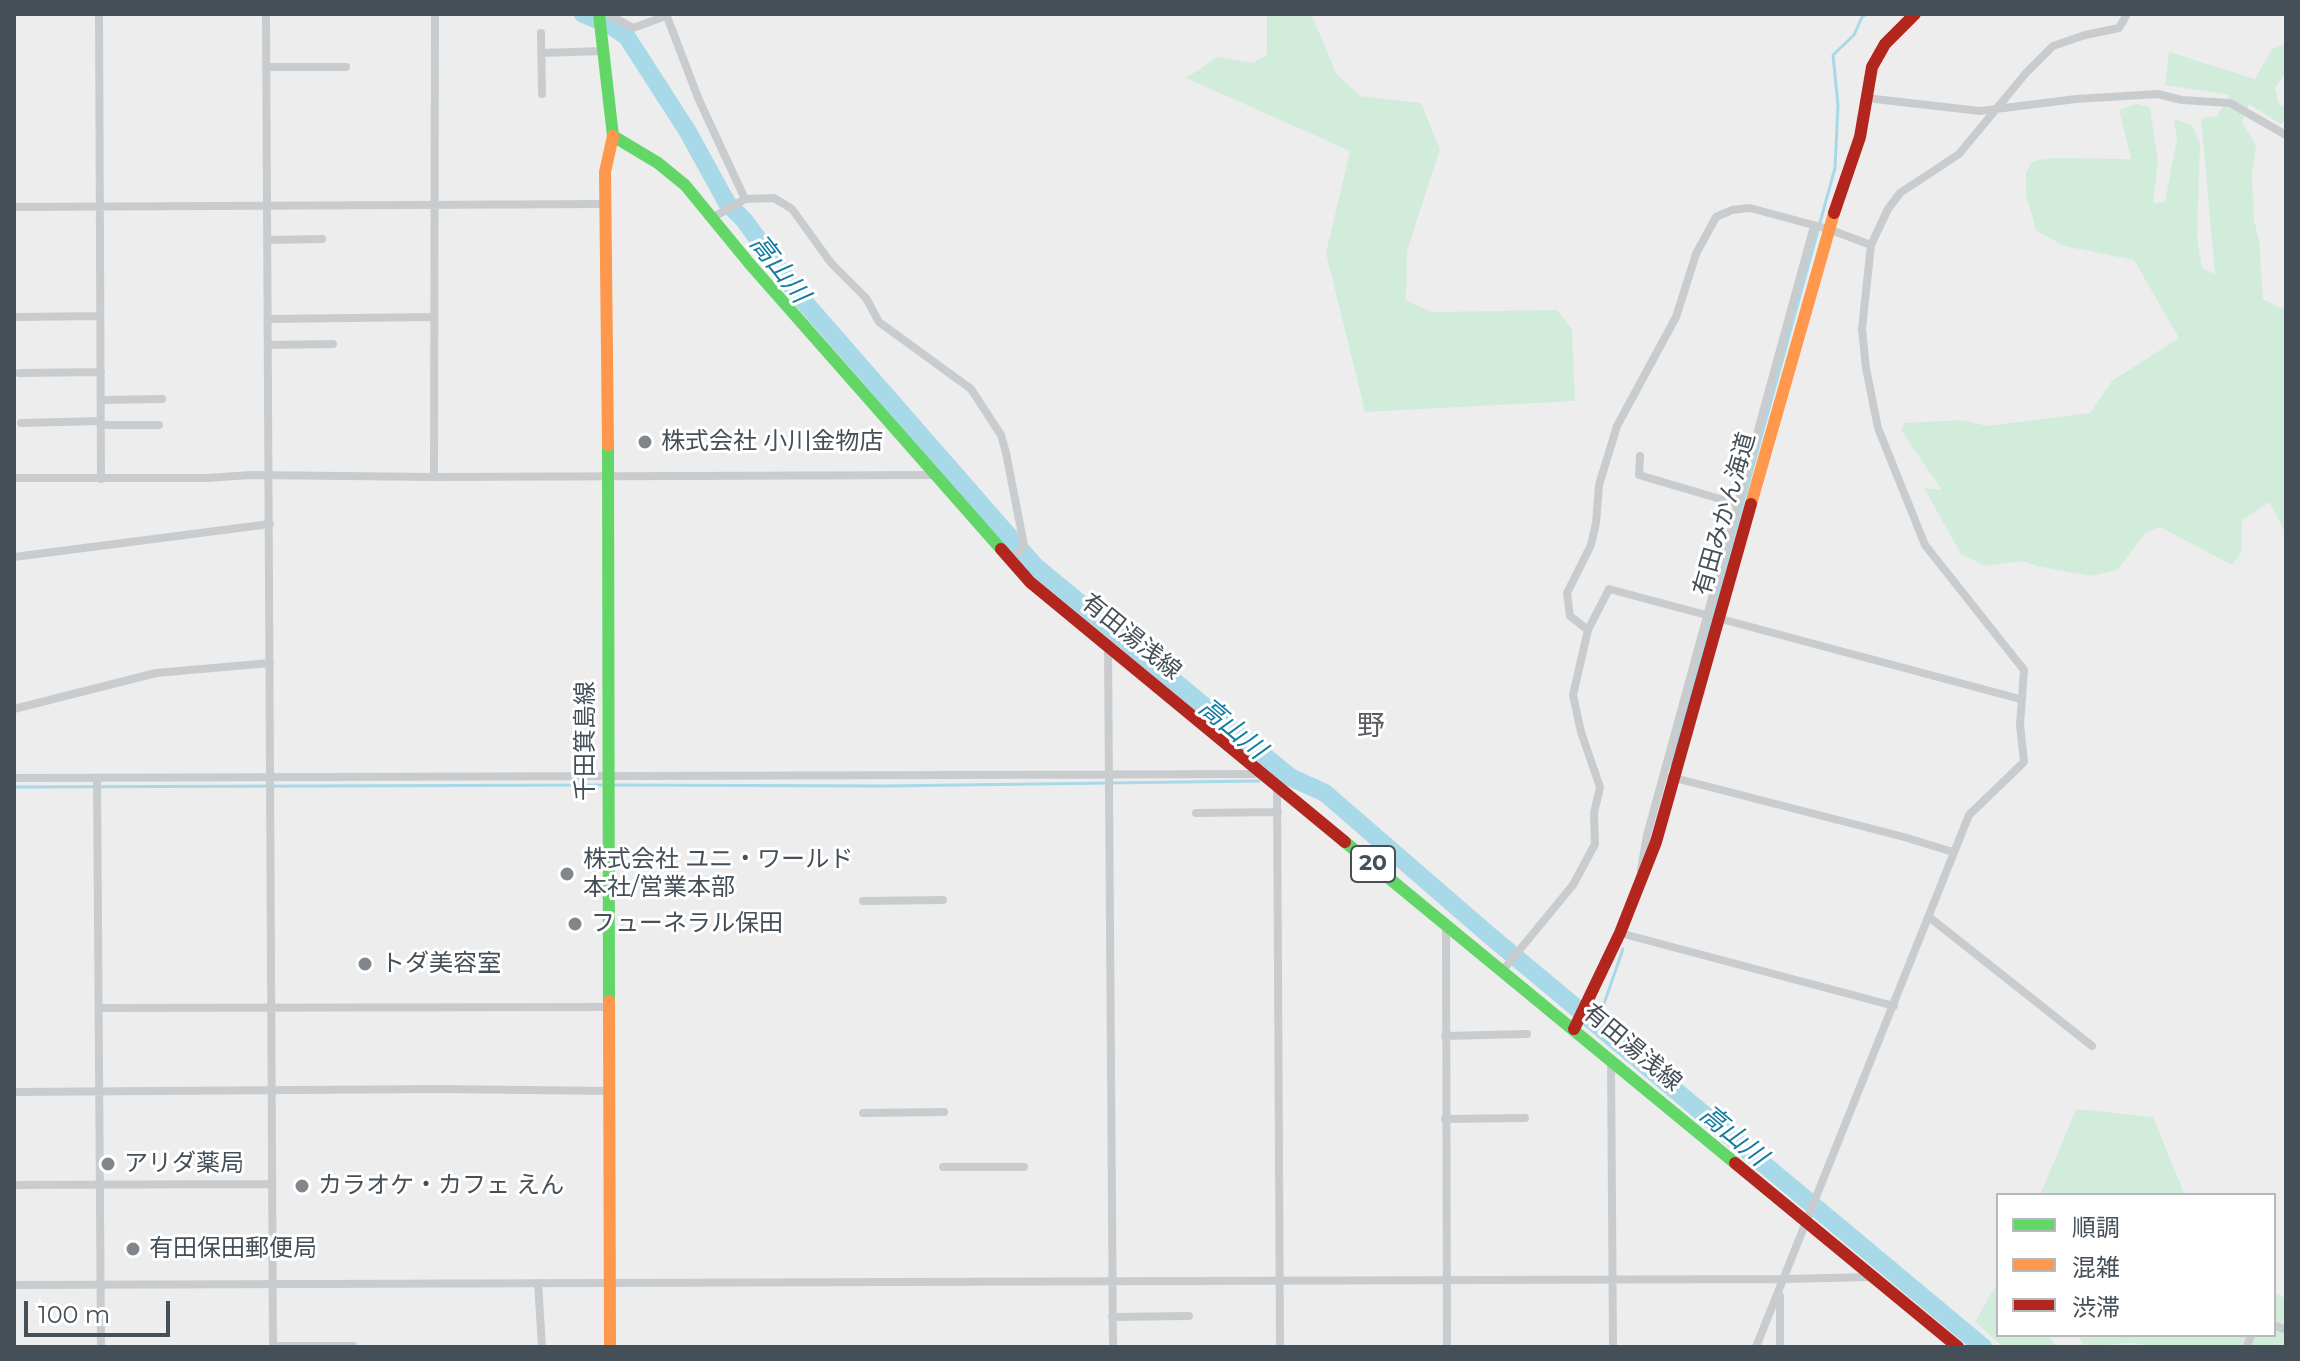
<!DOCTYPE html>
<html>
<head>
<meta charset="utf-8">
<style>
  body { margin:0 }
  #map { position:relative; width:2300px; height:1361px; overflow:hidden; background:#eeeded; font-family:Montserrat,"Noto Sans JP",sans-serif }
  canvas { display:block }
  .frame { position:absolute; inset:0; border:16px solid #454f58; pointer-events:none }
  .legend { position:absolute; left:1996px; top:1193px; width:280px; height:144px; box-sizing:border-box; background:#fff; border:2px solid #b5b9bc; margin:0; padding:10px 14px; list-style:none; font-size:24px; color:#454f58 }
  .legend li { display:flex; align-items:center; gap:16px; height:40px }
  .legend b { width:40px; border:2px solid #b5b9bc }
  .scale { position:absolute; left:24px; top:1301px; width:146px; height:36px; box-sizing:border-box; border:4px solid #454f58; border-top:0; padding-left:10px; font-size:24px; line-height:28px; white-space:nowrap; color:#454f58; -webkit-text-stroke:6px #fff; paint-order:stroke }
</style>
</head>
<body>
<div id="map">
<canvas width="2300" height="1361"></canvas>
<div class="frame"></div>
<ul class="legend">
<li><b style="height:10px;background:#63d668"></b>順調</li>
<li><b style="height:10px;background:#ff974d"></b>混雑</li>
<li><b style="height:10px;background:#b3261e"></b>渋滞</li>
</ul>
<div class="scale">100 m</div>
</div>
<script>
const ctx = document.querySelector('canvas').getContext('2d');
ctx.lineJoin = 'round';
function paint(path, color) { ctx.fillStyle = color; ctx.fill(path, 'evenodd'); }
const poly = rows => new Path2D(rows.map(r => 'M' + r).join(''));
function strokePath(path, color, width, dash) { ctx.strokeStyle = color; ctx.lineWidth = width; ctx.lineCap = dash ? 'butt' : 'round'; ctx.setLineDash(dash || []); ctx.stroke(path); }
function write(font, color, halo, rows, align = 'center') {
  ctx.font = font + ' Montserrat,"Noto Sans JP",sans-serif'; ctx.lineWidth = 6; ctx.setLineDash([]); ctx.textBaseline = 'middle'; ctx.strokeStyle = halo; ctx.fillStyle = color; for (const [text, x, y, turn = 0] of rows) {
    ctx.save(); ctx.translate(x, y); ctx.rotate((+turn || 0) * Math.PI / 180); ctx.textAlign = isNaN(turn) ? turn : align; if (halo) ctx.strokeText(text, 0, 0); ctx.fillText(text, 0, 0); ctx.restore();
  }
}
const green = poly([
  [1267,14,1311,14,1336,73,1360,96,1421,103,1440,149,1407,251,1406,300,1431,312,1557,310,1572,329,1575,401,1365,412,1326,253,1350,151,1186,78,1217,57,1252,63,1267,55],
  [2286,43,2286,72,2275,88,2279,104,2286,108,2286,120,2281,124,2249,104,2242,122,2256,145,2252,174,2254,220,2259,240,2263,299,2286,311,2286,535,2270,502,2242,520,2241,553,2232,565,2160,527,2146,533,2117,570,2091,576,2037,566,2022,561,1985,566,1961,554,1924,488,1942,490,1901,430,1904,423,1963,420,1987,426,2090,413,2112,381,2179,338,2134,260,2064,246,2036,230,2026,195,2026,172,2033,161,2051,158,2131,159,2119,110,2137,104,2150,107,2158,162,2153,203,2165,202,2177,138,2174,119,2192,125,2200,143,2197,237,2202,268,2215,274,2201,118,2217,116,2230,95,2165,85,2169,52,2255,79,2272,49],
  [2076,1109,2153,1117,2185,1195,2040,1195],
  [1998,1281,1998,1335,2047,1335,2058,1347,2003,1347,1975,1322],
  [2274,1291,2286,1300,2286,1347,2155,1347,2132,1343,2083,1347,2079,1335,2274,1335]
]);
const stream = poly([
  [1671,765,1835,168,1838,105,1833,55,1854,35,1862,17,1867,14],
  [1283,778,1290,777],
  [614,785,885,786,1259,781],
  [14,787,606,785],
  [1597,1024,1623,949]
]);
const river = poly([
  [583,14,610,25,627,37,688,132,727,203,744,220,800,297,1035,566,1290,777,1325,793,1489,935,1983,1347]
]);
const street = poly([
  [99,14,101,479],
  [266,14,273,1347],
  [608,14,633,28,666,16],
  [666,14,699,100,745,199],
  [541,33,542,94],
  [541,53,603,51],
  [267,67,346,67],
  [1866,98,1980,111,2076,99,2158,94,2182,100,2230,103,2286,135],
  [14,207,605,204],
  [712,218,745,199,774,198,792,209,831,263,866,298,879,322,971,389,1001,435,1006,453,1024,545,1010,561],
  [268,240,322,239],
  [18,317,100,316],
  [268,319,434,317],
  [268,345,333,344],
  [19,373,101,372],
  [101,400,162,399],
  [21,423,101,421],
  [101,425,159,425],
  [1640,456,1639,475,1737,504],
  [434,477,435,14],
  [14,478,206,478,252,475,434,477,935,475],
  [14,557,270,524],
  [1588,630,1570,616,1567,593,1591,545,1596,523,1599,485,1617,426,1676,317,1696,254,1716,217,1732,210,1750,208,1828,229,1871,245],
  [1108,646,1113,1347],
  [14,709,156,673,270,663],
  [1671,777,1904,837,1953,852],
  [14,778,1261,774],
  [97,778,101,1347],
  [1277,786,1280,1347],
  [1196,813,1278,812],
  [1641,870,1647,835,1814,226],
  [863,901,943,900],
  [1929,917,2092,1046],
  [1446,925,1447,1347],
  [1620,933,1894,1006],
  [1503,970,1573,885,1595,844,1594,813,1600,787,1581,732,1573,695,1588,630,1609,589,2020,699],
  [101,1008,609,1007],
  [1445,1036,1527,1034],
  [1611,1060,1613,1347],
  [14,1092,439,1089,610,1091],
  [863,1113,944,1112],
  [1445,1119,1525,1118],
  [943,1167,1024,1167],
  [14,1185,272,1184],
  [538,1283,542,1347],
  [14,1285,1784,1279,1872,1277],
  [1112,1317,1189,1316],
  [2274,1325,2286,1330],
  [273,1346,353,1346],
  [1756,1347,1969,815,2024,762,2020,725,2024,670,1925,545,1878,428,1866,368,1862,329,1871,245,1888,209,1900,193,1959,154,2026,73,2053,46,2085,35,2119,28,2127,14],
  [1780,1347,1780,1296],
  [2247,1347,2251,1335]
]);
const fast = poly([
  [599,14,613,136,658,163,685,185,749,263,1001,549],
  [608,445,609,1001],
  [1345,842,1735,1163]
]);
const slow = poly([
  [608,445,605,172,613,136],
  [1751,504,1834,213],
  [609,1001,610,1347]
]);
const jam = poly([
  [1834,213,1860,137,1872,67,1885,44,1915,14],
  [1001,549,1030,582,1345,842],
  [1574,1029,1620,933,1656,842,1751,504],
  [1735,1163,1958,1347]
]);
const markers = [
  [645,442,8,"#80868c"],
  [567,874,8,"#80868c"],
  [575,924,8,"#80868c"],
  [365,964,8,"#80868c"],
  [108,1164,8,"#80868c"],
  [302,1186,8,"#80868c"],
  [133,1249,8,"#80868c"]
];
const shields = [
  [1373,864,44]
];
const shieldNames = [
  ["20",1373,864]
];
const poiNames = [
  ["株式会社 小川金物店",661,442],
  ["株式会社 ユニ・ワールド",583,860],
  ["本社/営業本部",583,888],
  ["フューネラル保田",591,924],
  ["トダ美容室",381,964],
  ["アリダ薬局",124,1164],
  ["カラオケ・カフェ えん",318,1186],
  ["有田保田郵便局",149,1249]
];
const streetNames = [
  ["有田みかん海道",1725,514,-74],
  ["有田湯浅線",1131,637,39],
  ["千田箕島線",586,741,-90],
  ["有田湯浅線",1632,1048,40]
];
const waterNames = [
  ["高山川",779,269,52],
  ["高山川",1232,729,40],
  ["高山川",1733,1136,40]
];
const quarterNames = [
  ["野",1371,727]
];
paint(green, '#d2ecdc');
strokePath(stream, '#a7d9e9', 3);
strokePath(river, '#a7d9e9', 18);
strokePath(street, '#c9ccce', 8);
strokePath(fast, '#63d668', 12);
strokePath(slow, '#ff974d', 12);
strokePath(jam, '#b3261e', 12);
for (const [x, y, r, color] of markers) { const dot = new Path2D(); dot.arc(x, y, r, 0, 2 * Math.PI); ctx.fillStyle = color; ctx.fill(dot); strokePath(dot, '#fff', 3); }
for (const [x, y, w] of shields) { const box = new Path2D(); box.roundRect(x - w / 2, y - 18, w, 36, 6); ctx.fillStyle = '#fff'; ctx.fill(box); strokePath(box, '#454f58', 2); }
write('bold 22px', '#454f58', null, shieldNames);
write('24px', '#454f58', '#fff', poiNames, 'left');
write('24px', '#454f58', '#fff', streetNames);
write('italic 26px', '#127d9f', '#fff', waterNames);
write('28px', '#595c61', '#fff', quarterNames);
</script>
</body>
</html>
